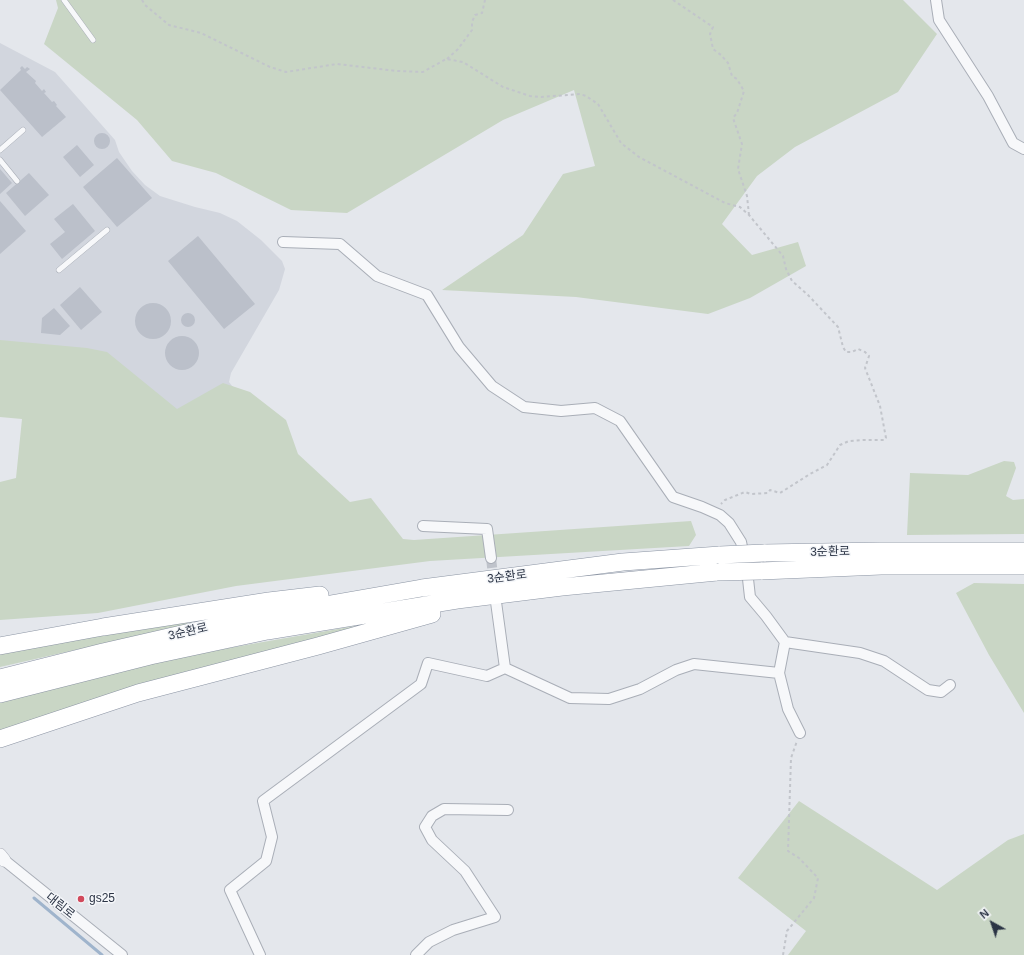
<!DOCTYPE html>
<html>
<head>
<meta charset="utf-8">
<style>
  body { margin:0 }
  #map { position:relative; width:1024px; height:955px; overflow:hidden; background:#e4e7ec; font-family:Arial,sans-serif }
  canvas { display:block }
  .north { position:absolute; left:972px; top:903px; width:40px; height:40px; -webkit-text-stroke:3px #f4f6f9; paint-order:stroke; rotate:320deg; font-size:11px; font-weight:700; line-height:16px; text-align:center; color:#2b3445 }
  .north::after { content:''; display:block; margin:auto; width:14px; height:18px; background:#2b3445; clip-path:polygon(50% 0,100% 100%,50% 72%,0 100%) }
</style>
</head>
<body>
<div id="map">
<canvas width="1024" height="955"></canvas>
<div class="north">N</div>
</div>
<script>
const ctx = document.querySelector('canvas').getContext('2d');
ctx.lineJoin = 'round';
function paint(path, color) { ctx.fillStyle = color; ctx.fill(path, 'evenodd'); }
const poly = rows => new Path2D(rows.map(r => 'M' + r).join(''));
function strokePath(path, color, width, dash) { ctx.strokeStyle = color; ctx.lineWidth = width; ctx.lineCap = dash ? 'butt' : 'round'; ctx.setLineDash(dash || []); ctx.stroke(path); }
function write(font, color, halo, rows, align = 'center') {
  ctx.font = font + ' Arial,"Noto Sans KR",sans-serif'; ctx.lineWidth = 3; ctx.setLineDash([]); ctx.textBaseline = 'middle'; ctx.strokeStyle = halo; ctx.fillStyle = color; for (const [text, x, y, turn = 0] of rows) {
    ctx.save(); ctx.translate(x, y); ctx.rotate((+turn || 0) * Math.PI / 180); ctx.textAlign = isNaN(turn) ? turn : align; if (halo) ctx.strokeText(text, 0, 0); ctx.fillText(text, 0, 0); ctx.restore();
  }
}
const built = poly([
  [0,43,55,72,115,140,119,152,132,171,145,185,160,196,195,207,220,213,237,221,261,240,282,261,285,269,279,290,231,373,229,382,236,391,203,487,0,372]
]);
const green = poly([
  [56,0,903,0,937,34,898,92,795,147,757,176,722,224,752,255,798,242,806,266,750,298,708,314,576,297,442,290,523,235,563,174,595,166,574,90,503,120,347,213,291,210,216,173,172,161,137,120,44,44,58,8],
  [0,340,87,348,107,352,177,409,223,383,250,392,286,420,298,454,350,502,371,498,403,539,414,540,691,521,696,535,689,546,430,561,236,586,98,613,0,620,0,482,16,478,22,419,0,417],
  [1004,461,1014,462,1016,468,1006,496,1013,500,1024,499,1024,534,907,535,910,473,968,475],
  [974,583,1024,584,1024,713,989,655,956,593],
  [326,596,203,624,75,650,0,667,0,651],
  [361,625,362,629,0,732,0,701,177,657],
  [799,801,937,890,1008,840,1024,834,1024,955,788,955,806,931,738,878]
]);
const stream = poly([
  [34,898,102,955]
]);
const building = poly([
  [22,66,25,69,27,67,30,69,26,72,36,81,35,83,42,91,44,89,46,92,44,93,52,102,54,101,57,105,56,106,66,117,42,137,0,90,21,70,20,68],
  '94 141a8 8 0 1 1 16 0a8 8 0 1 1-16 0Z',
  [77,145,94,165,80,177,63,157],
  [117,158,152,198,117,227,83,187],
  [0,169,12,183,0,194],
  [29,173,49,195,25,216,6,193],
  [0,201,26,231,0,254],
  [73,204,95,231,62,259,50,244,65,232,54,219],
  [198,236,255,304,224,329,168,261],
  [80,287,102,312,81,330,60,305],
  '135 321a18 18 0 1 1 36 0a18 18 0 1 1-36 0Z',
  [54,308,70,326,60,335,41,333,42,318],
  '181 320a7 7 0 1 1 14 0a7 7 0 1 1-14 0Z',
  '165 353a17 17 0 1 1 34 0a17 17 0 1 1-34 0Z'
]);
const minorTunnel = poly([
  [491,558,494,584]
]);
const path = poly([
  [142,0,145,5,169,25,201,33,270,67,286,72,337,64,397,71,423,72,446,59,463,62,503,87,530,96,541,97,580,94,586,96,598,104,621,143,639,157,725,203,740,207,749,215,783,256,786,269,792,281,808,295,838,327,843,347,846,352,852,352,858,349,865,352,869,356,865,368,880,406,886,438,884,440,864,440,849,441,840,445,827,465,810,474,780,493,770,490,768,493,751,494,745,492,725,500,721,504],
  [673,0,713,27,710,34,713,49,721,55,728,63,732,76,737,79,744,91,737,113,733,118,742,144,738,169,747,196,749,215],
  [447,59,458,49,472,30,472,22,475,15,482,13,485,0],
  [783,955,787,931,814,898,818,878,799,858,788,851,791,758,797,741]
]);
const service = poly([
  [64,0,93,40],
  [0,150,23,130],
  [0,160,17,181],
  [59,270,107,230]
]);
const minor = poly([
  [936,0,939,20,988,96,1013,143,1024,149],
  [283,242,340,244,377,276,427,295,459,347,492,386,524,407,561,411,595,408,620,421,673,497,702,507,720,515,729,523,741,542,747,570,750,597,766,616,785,642,860,653,884,661,928,690,941,692,950,685],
  [423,526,487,529,491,558],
  [496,602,505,668],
  [779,673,785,642],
  [4,860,122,955],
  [260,955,230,890,266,861,272,837,263,801,421,684,428,663,487,676,505,668,570,698,609,699,640,689,676,670,694,664,779,673,788,709,800,733],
  [416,955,429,942,453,930,495,917,465,871,432,840,425,827,432,816,444,809,508,810]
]);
const tertiary = poly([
  [0,855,4,860]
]);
const trunk = poly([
  [764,553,881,551,1024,551],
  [761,571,881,566,1024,566],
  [0,646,103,627,269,601,320,595],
  [0,678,103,652,256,617,422,588,623,562,720,555],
  [0,694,150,656,267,631,457,600,562,587,717,572],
  [0,739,138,693,318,646,432,614]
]);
const trunkBridge = poly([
  [720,555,764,553],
  [717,572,761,571]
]);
const markers = [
  [81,899,4,"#d1495b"]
];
const streetNames = [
  ["3순환로",830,552,-1],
  ["3순환로",507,577,-7],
  ["3순환로",188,632,-13],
  ["대림로",60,906,39]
];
const poiNames = [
  ["gs25",89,899]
];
paint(built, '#d2d6de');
paint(green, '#c9d6c5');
strokePath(stream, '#9fb4cc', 3);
paint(building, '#bbc0ca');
strokePath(minorTunnel, '#bfc3cb', 10, [10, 5]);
strokePath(service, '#a9aeb7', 6);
strokePath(minor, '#a9aeb7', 12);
strokePath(tertiary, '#a9aeb7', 14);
strokePath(trunk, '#8b94a3', 18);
strokePath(path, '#c2c5cb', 2, [3, 3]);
strokePath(service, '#f7f8fa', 5);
strokePath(minor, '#f7f8fa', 10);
strokePath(tertiary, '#f7f8fa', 13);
strokePath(trunk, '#fff', 17);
strokePath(trunkBridge, '#8b94a3', 18, []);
strokePath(trunkBridge, '#fff', 17);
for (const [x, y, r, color] of markers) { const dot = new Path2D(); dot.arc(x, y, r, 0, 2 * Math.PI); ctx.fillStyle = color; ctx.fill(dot); strokePath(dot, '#f4f6f9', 1.5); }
write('12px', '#2b3445', '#f4f6f9', streetNames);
write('12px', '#2b3445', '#f4f6f9', poiNames, 'left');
</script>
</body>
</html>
